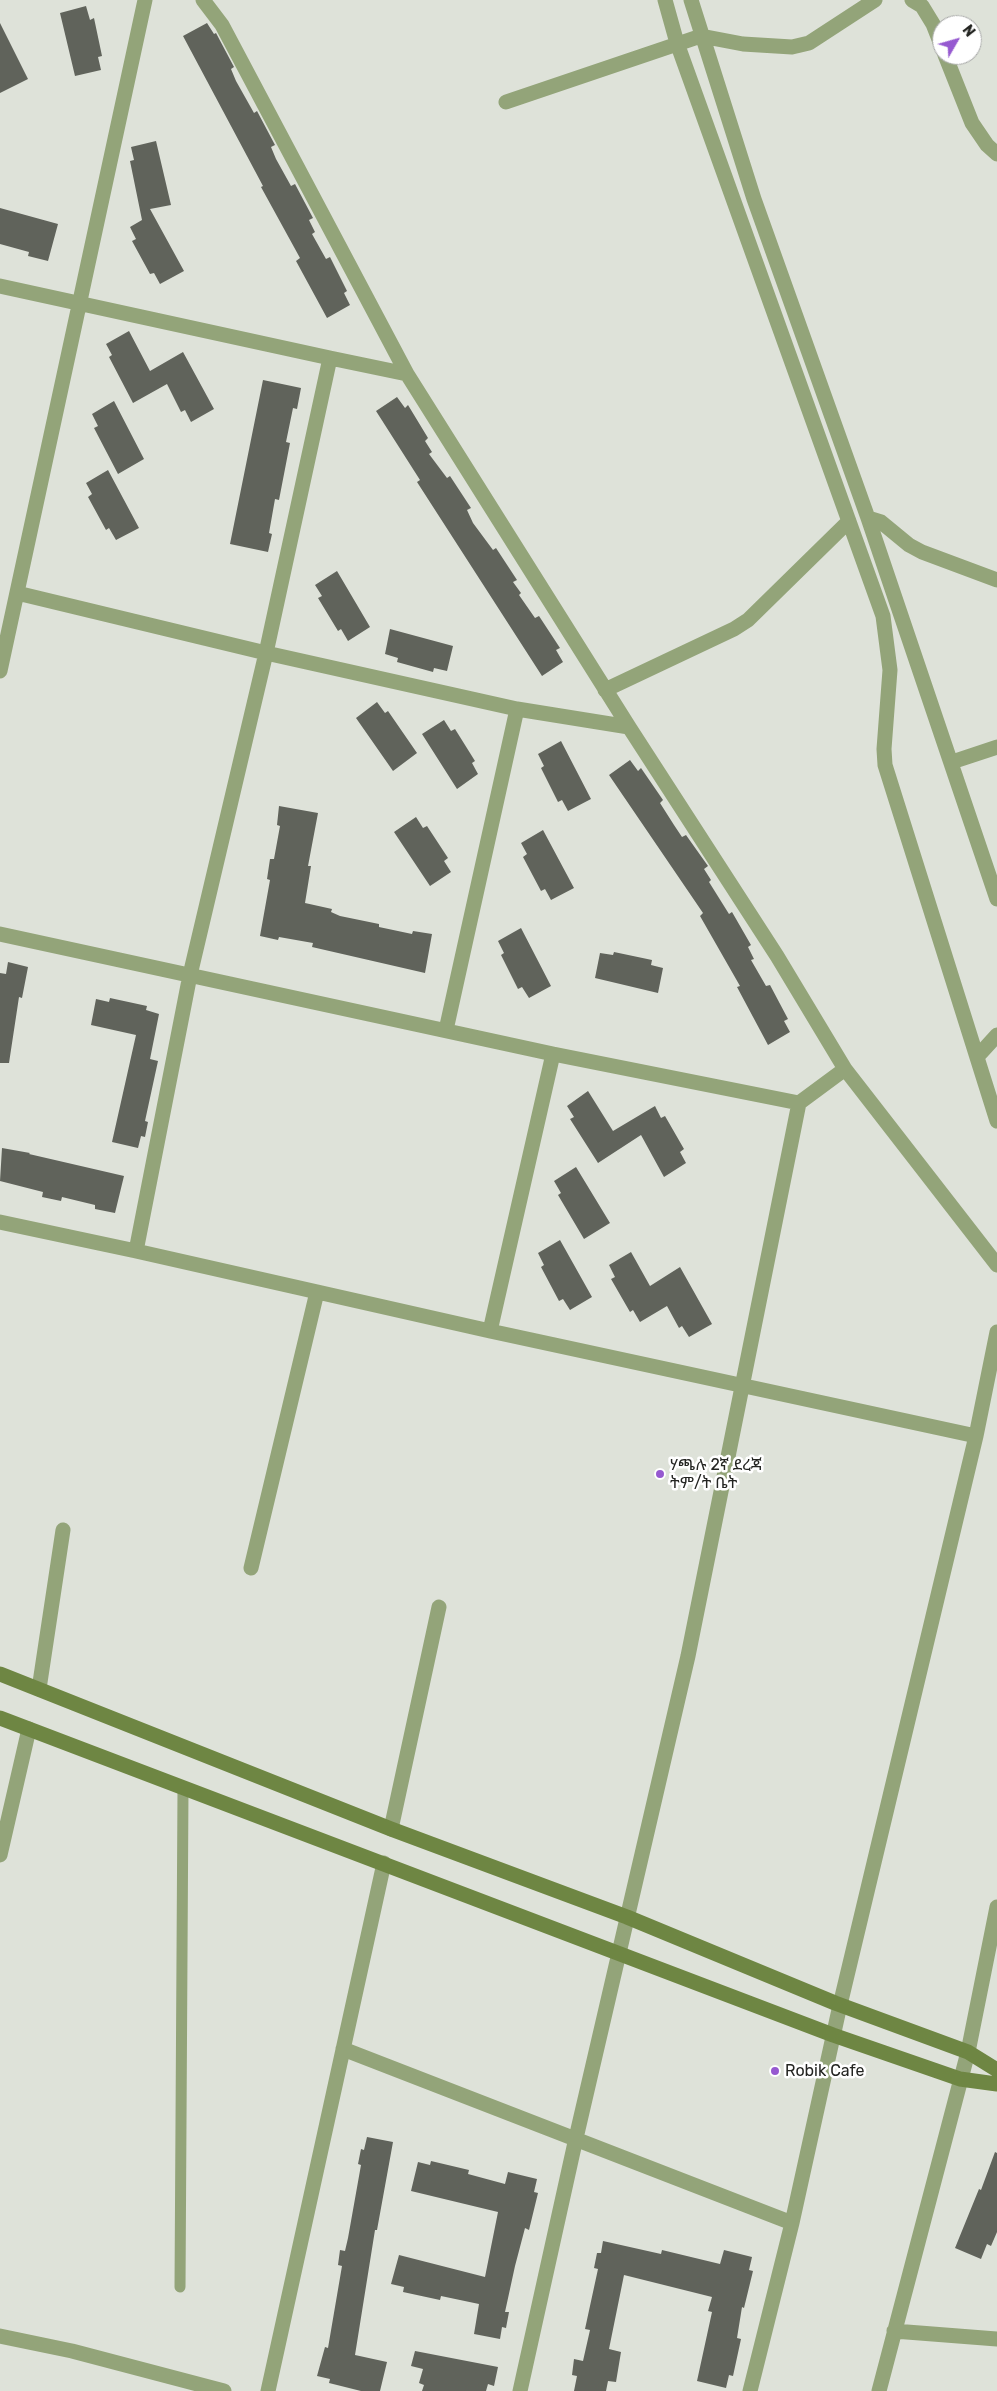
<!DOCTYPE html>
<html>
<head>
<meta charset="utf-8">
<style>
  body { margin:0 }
  #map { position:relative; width:997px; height:2391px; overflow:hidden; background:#dee2d9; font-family:Rubik,sans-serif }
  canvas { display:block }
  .north { position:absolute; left:932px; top:15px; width:50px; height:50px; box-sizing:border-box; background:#fff; border:1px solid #a7a8a7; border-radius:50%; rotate:52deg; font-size:14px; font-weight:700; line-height:20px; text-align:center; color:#242522 }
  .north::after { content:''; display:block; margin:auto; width:18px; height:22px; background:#9659d0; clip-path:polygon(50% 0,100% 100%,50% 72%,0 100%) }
</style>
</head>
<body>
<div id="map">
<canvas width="997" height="2391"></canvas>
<div class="north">N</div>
</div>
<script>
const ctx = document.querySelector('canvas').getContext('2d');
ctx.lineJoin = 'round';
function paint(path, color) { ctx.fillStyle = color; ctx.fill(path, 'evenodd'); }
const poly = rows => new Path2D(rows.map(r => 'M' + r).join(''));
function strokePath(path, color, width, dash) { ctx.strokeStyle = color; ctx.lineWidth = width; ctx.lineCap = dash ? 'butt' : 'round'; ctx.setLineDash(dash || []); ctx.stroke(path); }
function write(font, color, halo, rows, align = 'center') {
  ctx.font = font + ' Rubik,"Noto Sans Ethiopic",sans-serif'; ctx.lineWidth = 5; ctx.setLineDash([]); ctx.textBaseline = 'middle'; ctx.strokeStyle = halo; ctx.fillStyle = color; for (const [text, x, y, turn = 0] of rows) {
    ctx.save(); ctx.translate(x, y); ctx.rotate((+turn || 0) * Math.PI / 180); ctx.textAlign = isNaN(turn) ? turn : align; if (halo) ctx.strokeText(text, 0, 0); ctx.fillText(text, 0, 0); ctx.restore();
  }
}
const building = poly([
  [86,6,90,20,94,18,102,56,98,57,101,70,75,76,60,13],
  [0,23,28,79,0,93],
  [207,23,214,34,216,33,234,67,231,69,236,81,254,113,257,111,275,145,271,147,276,159,291,186,295,184,313,218,309,220,315,232,312,234,326,259,330,257,347,291,344,293,350,305,327,318,296,261,300,258,261,187,263,186,183,36],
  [156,141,171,205,150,209,184,271,160,284,154,273,150,274,132,241,136,239,130,227,142,220,130,161,134,160,131,147],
  [0,208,58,224,48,261,28,256,29,252,0,244],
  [129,331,150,371,183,352,214,409,191,422,185,410,181,412,167,384,133,403,109,357,112,355,106,344],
  [263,380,301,388,297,409,293,408,286,442,290,443,279,500,275,499,269,533,272,534,268,552,230,544],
  [397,397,405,408,408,405,428,438,425,441,432,452,429,454,447,478,450,476,471,508,467,510,473,523,493,550,496,548,517,580,513,582,521,593,519,595,535,618,539,616,560,648,556,650,563,662,542,676,417,482,420,480,376,411],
  [114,401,144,459,118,474,94,428,98,426,92,414],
  [108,470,139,528,116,540,109,528,106,530,88,497,92,494,86,483],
  [337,571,370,627,348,641,341,629,338,631,318,598,322,596,315,585],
  [390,629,453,646,447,671,434,668,433,672,397,662,398,658,385,654],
  [377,702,385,713,388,711,417,753,393,771,356,718],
  [444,720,451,731,455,729,475,761,472,763,478,774,457,789,422,734],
  [561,741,591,799,568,811,562,800,558,802,541,768,544,766,538,754],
  [630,760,638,771,641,768,663,800,660,803,674,825,682,837,686,835,708,866,704,869,711,880,709,882,729,914,732,912,751,945,748,947,754,959,751,960,766,986,770,985,788,1019,784,1021,790,1032,768,1045,737,987,740,986,700,916,703,913,609,775],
  [279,806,318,813,308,866,311,866,305,903,332,909,331,912,340,916,379,924,379,927,412,934,413,931,432,934,425,973,312,947,313,943,279,937,278,940,260,936,270,880,267,879,270,859,274,859,280,826,277,825],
  [416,817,423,828,427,826,448,858,444,861,451,872,430,886,394,832],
  [543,830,574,888,551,900,545,889,541,891,523,857,527,854,521,843],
  [521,928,551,986,529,998,522,987,518,989,501,955,504,953,498,941],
  [614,952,652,960,651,965,663,968,658,993,595,978,600,953,613,955],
  [8,962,28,967,22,998,19,997,9,1063,0,1063,0,973,6,974],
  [110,998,147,1006,146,1010,159,1014,150,1059,158,1061,145,1121,148,1122,145,1137,141,1136,138,1148,112,1142,136,1035,91,1025,96,999,109,1002],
  [588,1091,613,1131,655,1106,661,1118,665,1116,684,1149,680,1152,686,1163,664,1177,641,1135,598,1163,570,1119,574,1117,567,1106],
  [2,1148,30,1153,29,1154,124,1176,115,1213,95,1209,95,1205,62,1197,61,1201,42,1197,43,1192,0,1181],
  [576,1167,610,1223,584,1239,558,1195,561,1193,554,1181],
  [560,1240,592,1297,570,1310,563,1299,559,1301,541,1267,544,1265,538,1253],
  [631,1252,650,1286,680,1267,712,1324,689,1337,682,1326,679,1328,667,1306,640,1322,633,1310,630,1312,611,1279,615,1277,609,1265],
  [367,2137,393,2142,377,2230,375,2230,355,2355,387,2362,380,2391,361,2391,329,2383,330,2379,317,2376,325,2347,328,2348,342,2266,338,2265,340,2250,345,2251,348,2238,361,2165,358,2164,361,2149,364,2150],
  [995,2152,997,2153,997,2232,991,2246,987,2244,981,2259,955,2248,979,2189,981,2190],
  [431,2161,469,2170,468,2174,505,2184,508,2172,537,2179,534,2192,538,2193,529,2230,525,2228,515,2266,505,2312,509,2312,506,2328,502,2327,500,2339,474,2334,479,2304,441,2296,440,2300,403,2292,404,2287,391,2284,399,2255,485,2277,498,2212,411,2191,418,2162,430,2165],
  [603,2241,661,2254,662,2250,720,2264,724,2250,752,2257,749,2270,753,2271,744,2308,742,2307,737,2338,741,2339,733,2376,729,2375,726,2388,697,2381,712,2312,708,2311,712,2297,624,2275,609,2349,621,2352,616,2382,608,2381,606,2391,574,2391,577,2376,572,2375,574,2359,583,2361,590,2330,585,2329,598,2269,594,2268,597,2253,601,2253],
  [415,2351,498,2367,494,2386,488,2384,486,2391,422,2391,424,2385,419,2383,423,2369,411,2366]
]);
const lane = poly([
  [180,2287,183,1789]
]);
const street = poly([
  [203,0,222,25,407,374,629,727,777,956,845,1069,799,1103],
  [665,0,677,43,883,616,890,670,884,749,885,765,997,1121],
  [691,0,754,199,868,518,997,899],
  [912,0,922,6,933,24,942,47],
  [945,55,972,123,987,145,997,154],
  [506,102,701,36,743,44,792,47,809,43,875,0],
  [0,286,330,358,266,653,190,975,136,1251,490,1331,553,1054],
  [330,358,407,374],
  [868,518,881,522,909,545,922,552,997,580],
  [17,593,266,653,517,709,446,1030],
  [0,671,145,0],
  [605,690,734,629,748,620,849,521],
  [517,709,629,727],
  [952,762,997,747],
  [0,934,553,1054,799,1103,688,1656,576,2138,520,2391],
  [977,1057,997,1035],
  [845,1069,997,1265],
  [0,1222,136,1251],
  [490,1331,976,1436],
  [251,1568,317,1292],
  [39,1689,63,1530],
  [391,1829,439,1607],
  [0,1855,29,1729],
  [343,2049,792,2223],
  [894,2331,997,2339],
  [0,2336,72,2351,224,2391],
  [268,2391,384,1863],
  [750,2391,792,2223,840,2005,976,1436,997,1332],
  [879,2391,968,2052,997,1907]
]);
const secondary = poly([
  [0,1674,391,1829,627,1917,835,2003,968,2052,997,2070],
  [0,1718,833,2035,960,2079,997,2084]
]);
const markers = [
  [660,1474,5,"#9659d0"],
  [775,2071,5,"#9659d0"]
];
const poiNames = [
  ["ሃጫሉ 2ኛ ደረጃ",670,1465],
  ["ትም/ት ቤት",670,1483],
  ["Robik Cafe",785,2071]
];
paint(building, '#60635b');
strokePath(lane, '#93a479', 11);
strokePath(street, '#93a479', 15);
strokePath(secondary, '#6e8643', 15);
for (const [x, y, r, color] of markers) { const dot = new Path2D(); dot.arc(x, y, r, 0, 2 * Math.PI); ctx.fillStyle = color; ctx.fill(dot); strokePath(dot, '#fff', 2); }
write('16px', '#242522', '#fff', poiNames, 'left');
</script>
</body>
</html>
